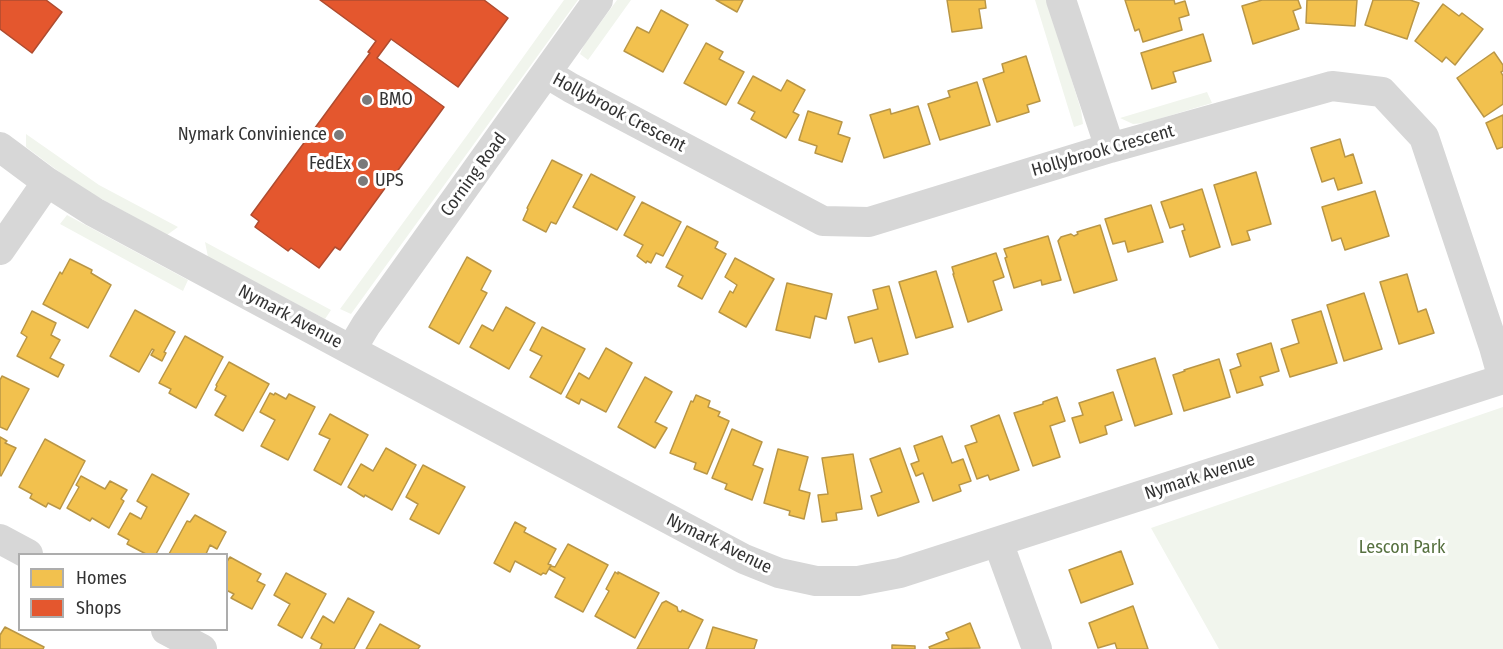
<!DOCTYPE html>
<html>
<head>
<meta charset="utf-8">
<style>
  body { margin:0 }
  #map { position:relative; width:1503px; height:649px; overflow:hidden; background:#fff; font-family:"Fira Sans Condensed",sans-serif }
  canvas { display:block }
  .legend { position:absolute; left:18px; top:553px; width:210px; height:78px; box-sizing:border-box; background:#fff; border:2px solid #adadad; margin:0; padding:8px 10px; list-style:none; font-size:18px; color:#333 }
  .legend li { display:flex; align-items:center; gap:12px; height:30px }
  .legend b { width:30px; border:2px solid #adadad }
</style>
</head>
<body>
<div id="map">
<canvas width="1503" height="649"></canvas>
<ul class="legend">
<li><b style="height:16px;background:#f2c14e"></b>Homes</li>
<li><b style="height:16px;background:#e4572e"></b>Shops</li>
</ul>
</div>
<script>
const ctx = document.querySelector('canvas').getContext('2d');
ctx.lineJoin = 'round';
function paint(path, color) { ctx.fillStyle = color; ctx.fill(path, 'evenodd'); }
const poly = rows => new Path2D(rows.map(r => 'M' + r).join(''));
function strokePath(path, color, width, dash) { ctx.strokeStyle = color; ctx.lineWidth = width; ctx.lineCap = dash ? 'butt' : 'round'; ctx.setLineDash(dash || []); ctx.stroke(path); }
function write(font, color, halo, rows, align = 'center') {
  ctx.font = font + ' "Fira Sans Condensed",sans-serif'; ctx.lineWidth = 6; ctx.setLineDash([]); ctx.textBaseline = 'middle'; ctx.strokeStyle = halo; ctx.fillStyle = color; for (const [text, x, y, turn = 0] of rows) {
    ctx.save(); ctx.translate(x, y); ctx.rotate((+turn || 0) * Math.PI / 180); ctx.textAlign = isNaN(turn) ? turn : align; if (halo) ctx.strokeText(text, 0, 0); ctx.fillText(text, 0, 0); ctx.restore();
  }
}
const green = poly([
  [564,0,578,0,351,314,340,309,468,134],
  [617,0,631,0,588,60,580,54,584,45],
  [1035,0,1047,0,1081,110,1083,124,1074,127],
  [1207,92,1212,103,1145,123,1133,124,1120,118],
  [26,134,99,185,178,227,167,235,78,186,26,147],
  [67,215,188,280,183,291,60,224],
  [205,242,331,310,325,319,208,257],
  [1503,407,1503,649,1219,649,1151,528]
]);
const homes = poly([
  [716,0,743,0,737,12,716,0],
  [947,0,985,0,986,8,979,9,982,28,952,32,947,0],
  [1125,0,1174,0,1175,4,1185,1,1189,15,1179,18,1182,30,1143,42,1139,29,1135,31,1125,0],
  [1262,0,1298,0,1301,8,1293,11,1299,29,1253,44,1242,6,1262,0],
  [1307,0,1357,0,1355,26,1306,23,1307,0],
  [1373,0,1410,0,1419,3,1407,39,1365,25,1373,0],
  [1443,4,1459,16,1462,13,1483,29,1455,65,1446,57,1442,62,1415,41,1443,4],
  [661,10,688,25,663,72,624,51,637,27,649,33,661,10],
  [1203,34,1211,61,1173,72,1176,82,1152,89,1141,53,1203,34],
  [706,43,723,52,719,59,744,72,726,105,684,83,706,43],
  [1494,52,1503,65,1503,71,1501,72,1503,76,1503,104,1484,117,1457,78,1494,52],
  [1026,56,1040,101,1027,105,1029,112,997,122,983,79,1004,72,1002,64,1026,56],
  [753,76,781,91,787,80,805,90,793,112,799,115,786,138,751,119,755,112,738,103,753,76],
  [977,82,990,125,940,140,928,104,950,97,948,91,977,82],
  [918,106,930,144,884,158,870,115,890,109,891,114,918,106],
  [808,111,842,122,838,134,850,138,842,162,815,153,817,146,799,140,808,111],
  [1503,115,1503,147,1497,149,1486,123,1503,115],
  [1340,139,1345,157,1353,154,1362,183,1338,190,1334,178,1322,182,1311,148,1340,139],
  [552,160,582,175,556,224,551,222,546,232,523,220,528,209,527,208,552,160],
  [1256,172,1271,224,1247,231,1250,240,1232,245,1214,185,1256,172],
  [591,174,635,197,617,230,573,207,591,174],
  [1202,189,1220,247,1190,257,1182,231,1185,230,1183,224,1170,228,1161,202,1202,189],
  [1375,191,1389,236,1345,250,1341,238,1332,241,1322,207,1375,191],
  [642,202,681,222,663,256,656,253,651,263,647,261,646,263,637,256,643,245,624,235,642,202],
  [1151,205,1163,242,1128,252,1125,241,1113,244,1105,219,1151,205],
  [1100,225,1117,280,1074,293,1058,241,1061,237,1071,234,1074,236,1078,234,1077,232,1100,225],
  [687,226,718,242,715,248,726,254,702,299,678,286,683,276,666,267,687,226],
  [1048,236,1061,280,1042,285,1041,280,1014,288,1005,258,1007,257,1004,249,1048,236],
  [996,253,1004,277,993,281,1002,310,968,322,953,274,954,274,952,267,996,253],
  [467,257,491,271,481,290,487,293,459,344,429,327,467,257],
  [735,258,774,279,746,327,719,312,730,291,733,293,737,285,725,277,735,258],
  [70,259,92,270,91,273,111,285,88,328,43,304,60,272,62,274,70,259],
  [936,271,953,327,916,338,899,282,936,271],
  [1407,274,1418,312,1426,309,1434,333,1399,344,1380,282,1407,274],
  [787,283,832,294,826,319,815,316,810,338,776,330,787,283],
  [889,286,908,354,879,362,872,338,855,343,848,317,878,309,873,290,889,286],
  [1364,293,1382,349,1344,361,1327,305,1364,293],
  [506,307,535,323,509,369,470,347,482,325,493,331,506,307],
  [135,310,175,332,164,352,166,353,162,361,151,355,154,350,152,349,139,372,110,356,135,310],
  [32,311,56,323,51,335,60,340,50,358,64,365,58,377,17,356,27,337,21,333,32,311],
  [1321,311,1337,363,1290,377,1281,349,1299,343,1292,320,1321,311],
  [542,327,585,349,561,394,530,377,542,356,530,350,542,327],
  [185,336,223,357,196,408,169,393,171,389,159,383,185,336],
  [1271,343,1279,371,1260,377,1263,385,1237,393,1230,370,1241,366,1237,354,1271,343],
  [606,348,632,363,606,412,581,399,579,404,566,397,579,373,589,379,606,348],
  [1155,358,1172,414,1135,426,1117,370,1155,358],
  [1219,359,1230,397,1184,411,1173,375,1185,371,1184,370,1219,359],
  [229,362,269,384,243,431,215,415,226,396,215,390,217,386,216,385,229,362],
  [2,376,29,389,7,430,0,427,0,380,2,376],
  [645,377,672,392,655,422,667,428,655,448,618,427,645,377],
  [1113,392,1122,420,1105,426,1107,434,1080,443,1072,418,1083,415,1079,403,1113,392],
  [270,393,274,395,275,393,286,399,289,394,315,407,288,460,261,446,275,420,260,412,270,393],
  [696,395,710,401,708,407,720,412,718,416,729,421,707,474,694,469,696,463,670,453,691,401,693,402,696,395],
  [1057,397,1065,421,1050,426,1060,457,1033,466,1014,413,1043,404,1043,402,1057,397],
  [330,414,368,435,341,485,314,470,330,439,319,434,330,414],
  [999,415,1019,470,990,480,988,475,977,479,965,446,977,442,971,426,999,415],
  [732,429,762,442,753,465,763,469,752,500,725,489,727,484,712,478,732,429],
  [942,436,952,463,963,459,971,481,959,485,961,491,933,501,923,473,916,476,911,464,919,461,914,446,942,436],
  [0,437,7,441,5,443,16,448,1,476,0,475,0,437],
  [45,439,85,461,60,509,48,503,46,507,30,498,32,494,19,487,45,439],
  [386,448,416,465,392,510,365,495,364,497,348,487,361,464,373,471,386,448],
  [900,448,919,502,878,516,871,496,882,492,870,459,900,448],
  [778,449,808,457,799,490,810,493,804,519,789,515,790,511,764,503,778,449],
  [853,454,862,509,836,513,837,520,822,522,818,495,828,494,822,458,853,454],
  [423,465,465,487,439,534,410,519,418,504,406,497,423,465],
  [152,474,189,494,156,554,146,554,127,544,129,540,118,534,130,513,141,519,147,507,137,501,152,474],
  [81,476,105,489,110,481,127,490,121,499,124,501,109,528,92,518,90,521,67,508,79,487,76,485,81,476],
  [195,515,226,532,217,549,210,545,206,554,169,554,187,521,190,522,195,515],
  [515,522,526,528,524,532,556,549,548,564,551,565,546,574,543,573,541,575,515,561,510,572,494,563,515,522],
  [568,544,608,565,583,612,555,597,565,578,549,569,551,566,555,567,568,544],
  [1121,551,1133,584,1081,603,1069,570,1121,551],
  [230,557,261,574,257,581,265,585,252,609,231,598,234,594,226,590,226,563,230,557],
  [615,572,618,574,618,572,659,593,635,638,595,616,609,591,606,589,615,572],
  [286,573,326,594,302,638,278,625,290,604,274,595,286,573],
  [348,598,374,612,354,649,320,649,322,644,311,638,323,616,334,623,348,598],
  [666,601,677,607,678,611,681,612,682,610,703,620,688,649,637,649,662,603,666,601],
  [1133,606,1148,649,1117,649,1115,643,1098,648,1089,623,1133,606],
  [970,623,980,648,930,649,929,647,949,639,946,633,970,623],
  [380,624,420,646,418,649,366,649,380,624],
  [5,627,44,647,43,649,0,649,0,635,5,627],
  [713,627,757,640,754,649,706,649,713,627],
  [892,645,915,646,915,649,892,649,892,645]
]);
const shops = poly([
  [0,0,46,0,62,12,32,53,0,29,0,0],
  [320,0,484,0,508,18,458,87,391,39,377,58,444,107,340,250,335,247,319,268,291,248,288,251,255,227,259,221,251,215,370,53,368,52,376,41,320,0]
]);
const minor = poly([
  [1061,0,1110,148],
  [546,73,571,88,823,221,869,222,1110,148,1332,86,1382,92,1424,137,1494,347,1503,379],
  [0,147,47,182,94,212,351,350,744,559,779,573,816,581,858,581,900,573,1503,379],
  [0,250,47,182],
  [351,350,366,325,598,0],
  [0,539,28,554],
  [998,542,1037,649],
  [166,630,202,649]
]);
const markers = [
  [367,100,6,"#7a7a7a"],
  [339,135,6,"#7a7a7a"],
  [363,164,6,"#7a7a7a"],
  [363,181,6,"#7a7a7a"]
];
const poiNames = [
  ["BMO",379,100],
  ["Nymark Convinience",327,135,"right"],
  ["FedEx",351,164,"right"],
  ["UPS",375,181]
];
const streetNames = [
  ["Hollybrook Crescent",619,113,28],
  ["Hollybrook Crescent",1103,151,-16],
  ["Corning Road",474,175,-54],
  ["Nymark Avenue",290,317,28],
  ["Nymark Avenue",1200,477,-18],
  ["Nymark Avenue",719,544,26]
];
const parkNames = [
  ["Lescon Park",1402,548]
];
paint(green, '#f1f5ed');
paint(homes, '#f2c14e');
strokePath(homes, '#b99646', 1.5);
paint(shops, '#e4572e');
strokePath(shops, '#af4c30', 1.5);
strokePath(minor, '#d7d7d7', 30);
for (const [x, y, r, color] of markers) { const dot = new Path2D(); dot.arc(x, y, r, 0, 2 * Math.PI); ctx.fillStyle = color; ctx.fill(dot); strokePath(dot, '#fff', 2); }
write('18px', '#333', '#fff', poiNames, 'left');
write('18px', '#333', '#fff', streetNames);
write('18px', '#56703f', '#fff', parkNames);
</script>
</body>
</html>
